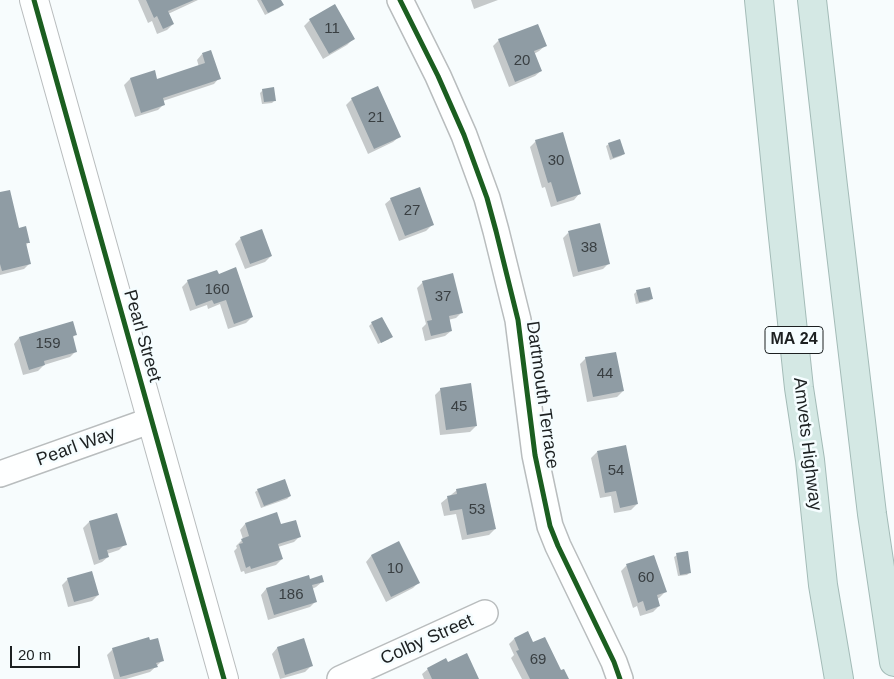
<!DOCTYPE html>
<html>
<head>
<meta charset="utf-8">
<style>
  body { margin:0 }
  #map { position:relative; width:894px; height:679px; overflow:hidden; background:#f7fcfd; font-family:Arial,sans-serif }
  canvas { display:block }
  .scale { position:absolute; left:10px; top:646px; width:70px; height:22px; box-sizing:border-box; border:2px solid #1c2021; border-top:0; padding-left:6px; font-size:15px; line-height:18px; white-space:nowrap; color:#1c2021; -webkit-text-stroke:4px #f5fdff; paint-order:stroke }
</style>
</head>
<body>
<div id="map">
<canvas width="894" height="679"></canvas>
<div class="scale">20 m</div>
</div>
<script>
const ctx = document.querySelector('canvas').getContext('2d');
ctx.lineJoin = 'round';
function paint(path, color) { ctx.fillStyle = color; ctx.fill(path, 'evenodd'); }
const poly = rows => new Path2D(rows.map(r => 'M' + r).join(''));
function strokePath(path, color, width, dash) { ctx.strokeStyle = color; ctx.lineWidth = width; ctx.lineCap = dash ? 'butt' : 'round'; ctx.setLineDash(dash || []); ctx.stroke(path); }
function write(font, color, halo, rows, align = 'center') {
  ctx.font = font + ' Arial,sans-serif'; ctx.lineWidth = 5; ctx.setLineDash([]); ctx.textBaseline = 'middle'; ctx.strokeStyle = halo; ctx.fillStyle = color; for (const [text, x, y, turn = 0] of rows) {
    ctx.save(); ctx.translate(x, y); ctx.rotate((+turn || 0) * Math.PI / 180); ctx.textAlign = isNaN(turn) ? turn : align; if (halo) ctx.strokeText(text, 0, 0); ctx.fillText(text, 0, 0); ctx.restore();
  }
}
const shadow = poly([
  [138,0,198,0,168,14,173,24,167,30,157,34,152,21,148,23],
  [257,0,279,0,282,5,279,8,265,15],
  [471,0,498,0,474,9],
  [310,20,353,39,347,45,323,59,304,26],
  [499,40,545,46,539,51,534,54,541,71,535,76,509,87,493,46],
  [202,54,219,78,214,84,163,101,164,104,158,110,135,117,124,85,130,79,154,72,156,80,199,67,197,60],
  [263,90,275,100,272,103,262,104,260,93],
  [352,99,399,137,393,142,368,154,346,105],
  [536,141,579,194,574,200,551,207,545,187,542,188,530,147],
  [609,144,624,154,621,156,610,160,606,146],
  [0,194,19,229,29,242,26,245,30,263,24,269,0,275],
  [391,199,432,225,426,231,399,241,385,204],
  [568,233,609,263,603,269,573,277,563,238],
  [241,238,271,256,265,262,245,269,235,244],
  [216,271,252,317,246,323,228,329,220,304,208,309,207,305,190,311,182,287,188,281],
  [423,282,462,312,456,318,448,320,451,331,445,336,425,341,422,328,426,324,417,288],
  [637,291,651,299,649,301,636,304,634,294],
  [372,323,389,339,378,344,369,326],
  [76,334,72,338,76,351,70,357,44,365,38,371,23,375,14,344,19,338],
  [586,358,623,391,617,397,587,402,580,364],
  [441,389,476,426,470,432,440,435,435,395],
  [597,452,637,504,631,510,614,513,611,496,600,498,591,458],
  [258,490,290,496,287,499,261,508,255,492],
  [457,490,495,529,489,535,462,540,456,514,444,516,441,503],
  [89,522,125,544,119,550,107,554,108,557,102,562,94,565,83,528],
  [245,524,300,536,294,542,278,547,282,559,276,565,245,574,244,571,241,572,234,551,237,548,236,546,243,539,240,530],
  [399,543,418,583,413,588,386,602,366,562,371,556],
  [677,555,690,572,687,575,678,576,674,557],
  [654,556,665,592,659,598,657,599,659,606,653,612,640,616,637,606,633,608,621,571,626,566],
  [308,577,309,580,322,582,316,587,312,589,316,601,310,607,268,620,261,595,266,589],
  [68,579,98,595,92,601,68,607,62,585],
  [514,639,533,644,568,679,522,679,511,658,514,655,509,644],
  [303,640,311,666,305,672,280,679,272,654,277,648],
  [113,649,163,660,150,672,126,679,114,679,107,655],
  [448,664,477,679,424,679,422,674,428,669]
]);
const building = poly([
  [146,0,194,0,168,11,174,24,163,29,157,16,154,18],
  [261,0,281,0,284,5,268,13],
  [335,4,355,39,329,54,309,19],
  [538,24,547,46,534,51,542,71,515,82,498,39],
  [211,50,221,79,163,98,165,105,141,113,130,78,155,70,157,79,205,63,202,53],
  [378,86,401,137,374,149,351,98],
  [274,87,276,101,264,102,262,89],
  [563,132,581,194,557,202,551,182,548,183,535,140],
  [620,139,625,154,613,158,608,143],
  [420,187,434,225,405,236,390,198],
  [10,190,19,228,26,226,30,243,26,243,31,264,2,271,0,264,0,192],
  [600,223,610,264,578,272,568,231],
  [262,229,272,256,250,264,240,237],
  [236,267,253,317,234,324,226,300,214,304,212,300,196,306,187,280,217,270,219,274],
  [453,273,463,313,449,316,452,331,431,336,427,321,432,320,422,281],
  [650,287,653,299,639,302,636,290],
  [382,317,393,337,381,343,371,322],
  [73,321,77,335,73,336,77,352,44,361,45,365,29,370,19,337],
  [616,352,624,391,593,397,585,357],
  [471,383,477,426,446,430,440,388],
  [626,445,638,504,620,508,616,491,605,493,597,451],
  [285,479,291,496,264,506,257,489],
  [486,483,496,529,467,535,462,509,450,511,447,496,457,494,456,489],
  [277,512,281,524,296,520,301,537,278,544,283,559,251,569,250,566,246,568,239,544,243,543,241,539,249,536,245,523],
  [117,513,127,545,107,550,109,557,99,560,89,521],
  [399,541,420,583,391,597,371,555],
  [688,551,691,573,680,575,676,553],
  [654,555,667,592,657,595,660,606,646,611,643,601,638,603,626,564],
  [92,571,99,595,74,602,67,578],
  [309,575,310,579,322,575,324,582,312,585,317,602,274,615,266,588],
  [528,631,533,642,545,637,561,670,564,669,569,679,530,679,516,651,519,650,514,638],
  [149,637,150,640,158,638,164,661,156,663,158,667,120,677,112,648],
  [304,638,313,666,285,675,277,647],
  [467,653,479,679,432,679,427,668,446,658,448,662]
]);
const minor = poly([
  [400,0,438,76,464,135,487,198,496,231,518,320,535,455,550,526,558,546,614,662,620,679],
  [0,474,152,420],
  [340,679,485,613]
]);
const tertiary = poly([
  [34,0,224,679]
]);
const motorway = poly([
  [759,0,781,218,799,388,810,460,823,585,839,679],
  [812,0,833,186,872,514,894,662]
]);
const cycleway = poly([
  [34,0,224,679],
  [400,0,438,76,464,135,487,198,496,231,518,320,535,455,550,526,558,546,614,662,620,679]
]);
const numberNames = [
  ["11",332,29],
  ["20",522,61],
  ["21",376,118],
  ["30",556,161],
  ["27",412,211],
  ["38",589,248],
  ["160",217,290],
  ["37",443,297],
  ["159",48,344],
  ["44",605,374],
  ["45",459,407],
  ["54",616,471],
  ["53",477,510],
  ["10",395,569],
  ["60",646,578],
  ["186",291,595],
  ["69",538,660]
];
const shields = [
  [794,340,58]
];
const shieldNames = [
  ["MA 24",794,340]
];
const streetNames = [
  ["Pearl Street",142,336,74],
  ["Dartmouth Terrace",542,395,82],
  ["Amvets Highway",807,444,83],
  ["Pearl Way",76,447,-20],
  ["Colby Street",427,640,-24]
];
paint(shadow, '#0003');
paint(building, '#8f9ca4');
strokePath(minor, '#b9bdbe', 28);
strokePath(tertiary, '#b9bdbe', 30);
strokePath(motorway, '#a3bbb7', 30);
strokePath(minor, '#feffff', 25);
strokePath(tertiary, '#feffff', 28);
strokePath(motorway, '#d4e8e4', 28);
strokePath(cycleway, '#1b5e20', 5);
write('15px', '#393f42', null, numberNames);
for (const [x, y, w] of shields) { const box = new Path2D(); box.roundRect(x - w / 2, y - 13.5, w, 27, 4); ctx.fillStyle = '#f5fdff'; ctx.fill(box); strokePath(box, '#1c2021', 1); }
write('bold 16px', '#1c2021', null, shieldNames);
write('18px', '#1c2021', '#f5fdff', streetNames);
</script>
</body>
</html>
